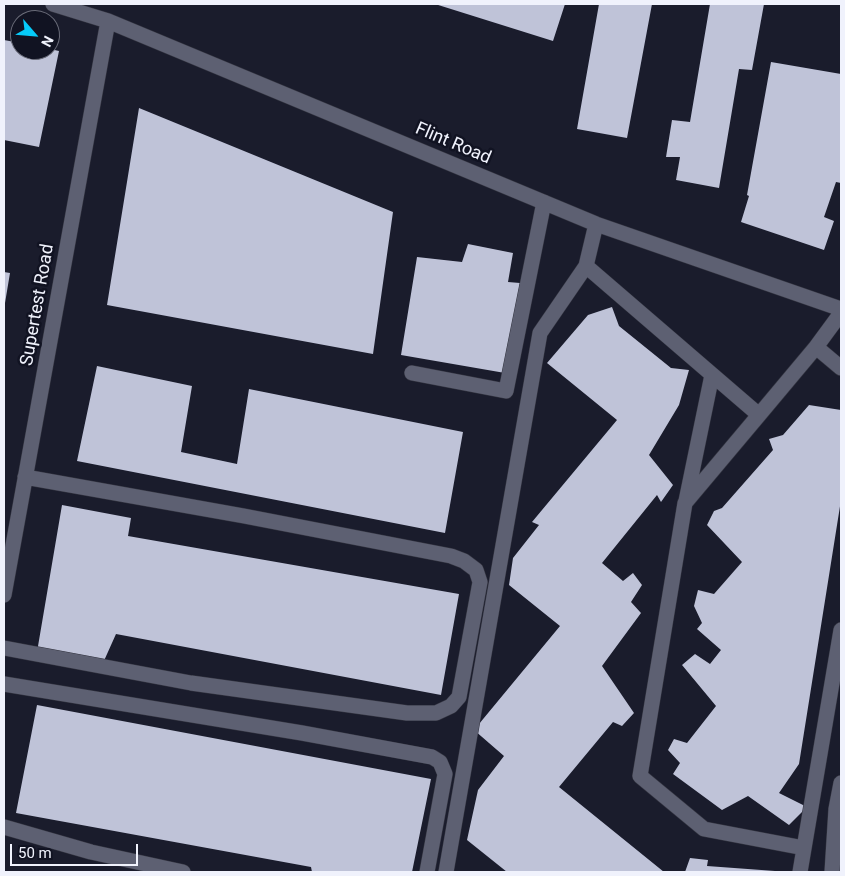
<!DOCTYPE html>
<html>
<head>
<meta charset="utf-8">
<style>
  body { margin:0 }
  #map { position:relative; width:845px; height:876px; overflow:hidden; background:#1a1c2c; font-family:Roboto,sans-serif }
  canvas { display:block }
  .frame { position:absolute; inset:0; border:5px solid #f0f2fc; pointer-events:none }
  .north { position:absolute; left:10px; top:10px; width:50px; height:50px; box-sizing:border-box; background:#111322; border:1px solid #6a6c79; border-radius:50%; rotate:117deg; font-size:14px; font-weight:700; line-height:20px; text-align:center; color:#f0f2fc }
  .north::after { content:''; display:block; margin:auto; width:18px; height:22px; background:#06cbf9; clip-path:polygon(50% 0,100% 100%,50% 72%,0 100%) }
  .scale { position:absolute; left:10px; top:844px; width:128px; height:22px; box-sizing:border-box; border:2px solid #f0f2fc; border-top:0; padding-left:6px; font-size:15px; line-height:18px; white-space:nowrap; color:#f0f2fc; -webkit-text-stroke:4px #111322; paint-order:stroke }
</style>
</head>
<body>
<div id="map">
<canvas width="845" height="876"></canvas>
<div class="frame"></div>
<div class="north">N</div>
<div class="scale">50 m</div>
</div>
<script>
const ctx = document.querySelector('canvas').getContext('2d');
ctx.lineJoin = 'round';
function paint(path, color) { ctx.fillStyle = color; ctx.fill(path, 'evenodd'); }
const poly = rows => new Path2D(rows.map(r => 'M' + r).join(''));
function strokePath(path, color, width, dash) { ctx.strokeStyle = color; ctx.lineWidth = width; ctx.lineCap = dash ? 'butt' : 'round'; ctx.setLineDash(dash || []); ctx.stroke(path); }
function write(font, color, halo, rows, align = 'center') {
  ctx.font = font + ' Roboto,sans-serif'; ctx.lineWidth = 5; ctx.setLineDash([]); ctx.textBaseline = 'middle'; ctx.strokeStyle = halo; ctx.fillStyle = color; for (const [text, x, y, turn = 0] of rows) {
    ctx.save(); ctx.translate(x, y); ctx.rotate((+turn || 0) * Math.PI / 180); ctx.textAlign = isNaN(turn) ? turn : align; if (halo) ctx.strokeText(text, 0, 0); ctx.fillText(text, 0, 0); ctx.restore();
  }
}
const building = poly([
  [435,4,565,4,553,41],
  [599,4,652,4,627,138,577,129],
  [710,4,764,4,752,70,739,69,719,188,676,180,680,157,666,157,672,120,690,122],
  [4,40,20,43,20,50,50,49,59,51,39,147,4,140],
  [771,62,841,74,841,183,836,182,824,217,834,221,824,250,741,222,749,196,747,195],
  [139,108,393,212,373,354,107,305],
  [468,244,513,253,508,282,520,283,505,373,401,355,417,257,462,262],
  [4,272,10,273,5,303,4,302],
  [612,307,619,326,671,368,689,370,679,405,649,455,673,485,661,502,657,495,602,563,623,581,633,573,642,585,631,602,641,613,602,666,634,713,622,726,613,722,559,787,664,872,507,872,467,840,478,790,504,756,474,730,560,626,509,585,513,558,539,525,532,522,617,420,547,363,588,315],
  [97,366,192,386,181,452,237,464,249,389,463,432,445,533,77,461],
  [809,405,841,410,841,500,799,764,779,793,807,807,789,825,748,796,722,810,673,774,680,763,668,750,674,739,687,743,716,706,682,665,695,654,710,664,721,650,697,629,702,623,694,606,698,590,714,594,742,562,707,525,714,511,722,508,773,450,769,439,783,435],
  [62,505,131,518,128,536,459,594,441,695,116,634,103,663,37,652],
  [37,705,431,779,412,872,312,872,311,867,16,813],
  [690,858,708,860,707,866,775,871,775,872,685,872]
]);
const minor = poly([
  [53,4,108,21,596,224,841,309],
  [596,224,586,266,759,415,816,347,841,313],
  [816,347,841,368],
  [412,373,506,391,544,202],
  [759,415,685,503,640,776,704,829,804,848],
  [686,501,712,375],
  [4,595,108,21],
  [4,648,191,683,407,713,436,713,451,706,459,697,480,582,476,570,464,561,451,556,244,516,25,477],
  [4,684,302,733,432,757,440,762,445,774,427,872],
  [4,827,91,852,183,872],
  [446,872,540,333,586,266],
  [800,872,841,630],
  [832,872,836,809,841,783]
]);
const streetNames = [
  ["Flint Road",453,144,23],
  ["Supertest Road",38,305,-80]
];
paint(building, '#bfc3d8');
strokePath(minor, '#353642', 16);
strokePath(minor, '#5d6072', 15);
write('18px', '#f0f2fc', '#111322', streetNames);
</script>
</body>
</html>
